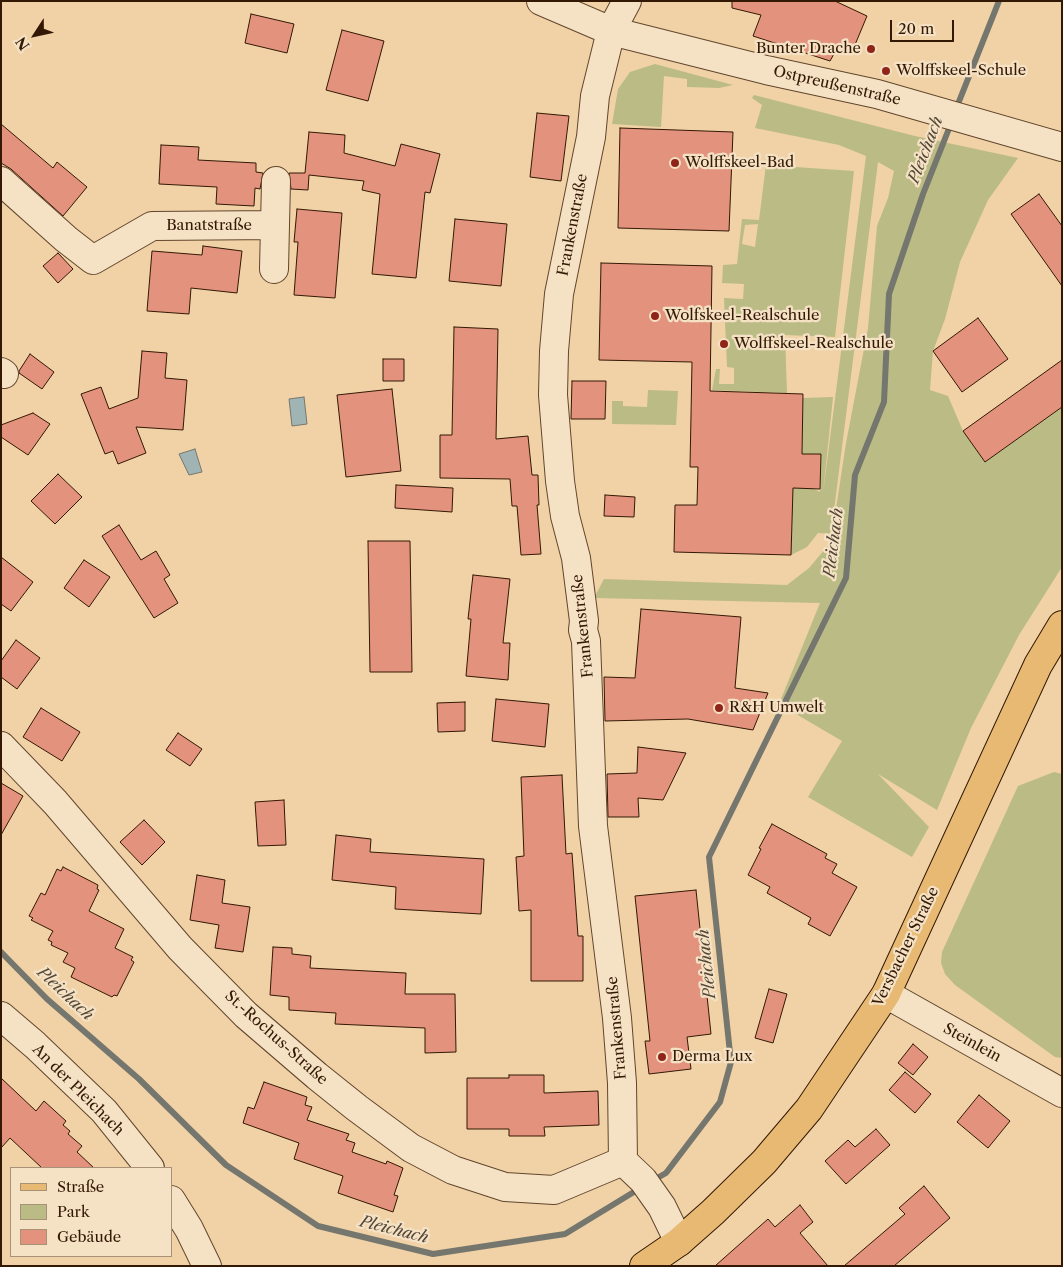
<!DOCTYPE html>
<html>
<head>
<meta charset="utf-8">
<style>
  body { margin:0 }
  #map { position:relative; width:1063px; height:1267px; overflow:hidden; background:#f0d2a6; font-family:"Libre Caslon Text",serif }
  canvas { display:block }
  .frame { position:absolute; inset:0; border:2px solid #331803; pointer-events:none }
  .legend { position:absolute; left:10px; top:1167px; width:162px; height:90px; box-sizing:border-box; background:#f5e2c5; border:1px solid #a79177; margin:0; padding:6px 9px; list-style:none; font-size:15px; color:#331803 }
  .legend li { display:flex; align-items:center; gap:10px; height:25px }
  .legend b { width:25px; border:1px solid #a79177 }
  .north { position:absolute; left:10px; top:10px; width:50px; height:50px; -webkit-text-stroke:4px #f5e2c5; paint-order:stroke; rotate:235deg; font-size:14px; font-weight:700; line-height:20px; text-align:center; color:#331803 }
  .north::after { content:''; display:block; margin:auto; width:18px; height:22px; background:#331803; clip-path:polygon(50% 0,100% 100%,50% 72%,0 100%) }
  .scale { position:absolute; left:890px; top:20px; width:64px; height:22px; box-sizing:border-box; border:2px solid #331803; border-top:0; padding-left:6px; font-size:15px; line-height:18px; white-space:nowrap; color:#331803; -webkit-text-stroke:4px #f5e2c5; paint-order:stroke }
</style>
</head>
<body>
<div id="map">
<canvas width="1063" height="1267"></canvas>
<div class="frame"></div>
<ul class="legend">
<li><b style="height:6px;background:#e8b973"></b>Straße</li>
<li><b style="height:14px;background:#bbbb86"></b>Park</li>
<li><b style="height:14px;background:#e2927d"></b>Gebäude</li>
</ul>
<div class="north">N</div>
<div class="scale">20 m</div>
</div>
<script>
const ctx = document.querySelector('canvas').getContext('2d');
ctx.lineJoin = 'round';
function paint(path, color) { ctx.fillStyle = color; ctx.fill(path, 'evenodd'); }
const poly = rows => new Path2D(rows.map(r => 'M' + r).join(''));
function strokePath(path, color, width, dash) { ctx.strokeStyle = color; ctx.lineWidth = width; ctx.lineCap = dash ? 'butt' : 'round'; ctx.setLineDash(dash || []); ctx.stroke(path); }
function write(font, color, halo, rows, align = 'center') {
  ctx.font = font + ' "Libre Caslon Text",serif'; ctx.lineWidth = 4.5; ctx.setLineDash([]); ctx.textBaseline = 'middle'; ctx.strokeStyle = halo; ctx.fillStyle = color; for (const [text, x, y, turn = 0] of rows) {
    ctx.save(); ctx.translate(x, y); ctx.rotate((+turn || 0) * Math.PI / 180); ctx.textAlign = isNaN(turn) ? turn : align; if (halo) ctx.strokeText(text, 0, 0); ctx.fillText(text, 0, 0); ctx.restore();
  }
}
const green = poly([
  [655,64,733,85,719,88,687,87,687,79,664,76,661,127,612,124,618,89,630,72],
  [754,95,915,136,1018,158,988,200,960,262,945,319,933,351,930,390,948,396,963,431,985,462,1062,407,1062,567,1019,635,971,728,937,810,878,774,929,827,912,857,808,797,842,741,779,704,820,603,594,598,604,579,787,585,809,568,831,542,846,443,868,328,877,226,888,198,894,171,878,162,831,534,818,533,807,547,791,555,792,517,778,488,800,488,805,484,820,492,821,454,802,454,803,398,833,397,823,493,866,156,839,145,755,128,762,105,752,98],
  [766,165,854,171,835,337,785,335,787,393,712,390,716,369,720,369,719,384,734,384,734,368,727,367,724,298,743,299,744,284,722,283,723,265,737,264,742,219,759,220],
  [758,224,755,247,742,244,745,225],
  [648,390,678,391,676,425,612,424,612,401,623,401,623,406,647,407],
  [1054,772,1062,774,1062,1058,1055,1057,955,985,945,974,941,963,942,952,1018,786]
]);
const water = poly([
  [304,397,307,424,292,426,289,399,304,397],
  [195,449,202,472,189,475,179,454,195,449]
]);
const stream = poly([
  [956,109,999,1],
  [1,952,47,999,139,1079,226,1165,318,1226,433,1254,565,1234,642,1187],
  [652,1181,666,1173,720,1102,731,1062,709,857,846,578,855,475,884,402,889,294,923,194,952,121]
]);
const building = poly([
  [732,1,835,1,867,16,852,52,839,45,830,61,753,36,761,15,732,8,732,1],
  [251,14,294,24,287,53,245,43,251,14],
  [342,30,384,41,368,101,326,90,342,30],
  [537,113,569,116,561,181,530,177,537,113],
  [1,124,53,168,57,162,87,187,63,216,11,169,1,163,1,124],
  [620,128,733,132,729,231,618,228,620,128],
  [309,132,345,135,344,153,395,166,401,144,440,154,430,193,425,192,416,278,372,274,380,194,362,190,364,181,309,175,308,190,291,189,289,173,305,173,309,132],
  [161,145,199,147,198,160,256,163,256,172,263,173,260,189,255,188,254,206,216,204,217,187,159,184,161,145],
  [1039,194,1062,226,1062,286,1011,214,1039,194],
  [297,209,342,213,335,298,294,295,298,242,294,242,297,209],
  [455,219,507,224,501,286,449,281,455,219],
  [203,246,242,251,237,293,191,288,189,314,147,311,152,251,202,255,203,246],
  [58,253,73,269,58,283,43,266,58,253],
  [601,263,712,266,710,391,803,394,802,454,821,454,820,489,793,488,791,555,674,552,675,505,697,505,698,467,690,467,692,362,599,360,601,263],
  [978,318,1008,359,962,392,933,351,978,318],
  [454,327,498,329,496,439,528,436,532,475,538,475,539,505,537,505,541,554,521,555,517,506,512,506,510,479,440,478,440,435,452,435,454,327],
  [142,351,167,353,165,378,187,380,183,430,136,427,146,453,118,464,113,451,105,454,81,394,101,387,109,409,138,398,142,351],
  [30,354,54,372,42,389,19,373,19,371,30,354],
  [383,359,404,359,404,381,383,381,383,359],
  [1062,360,1062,407,985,462,963,431,1062,360],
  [572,381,606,381,605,419,571,419,572,381],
  [392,389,401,471,346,477,337,395,392,389],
  [33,413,50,424,28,455,1,437,1,425,33,413],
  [58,474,82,497,55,524,31,501,58,474],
  [396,485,453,488,452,512,395,508,396,485],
  [605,495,635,497,634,517,604,516,605,495],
  [119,525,141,560,156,551,170,575,164,579,178,603,154,618,102,536,119,525],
  [368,541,410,541,412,672,370,672,368,541],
  [1,557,33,582,11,611,1,604,1,557],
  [84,560,110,577,89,607,64,588,84,560],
  [473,575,510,579,503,643,510,643,508,680,466,676,471,619,468,619,473,575],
  [641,609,741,617,735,688,768,693,753,730,688,719,605,721,604,677,635,678,641,609],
  [16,640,40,658,17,689,1,677,1,661,16,640],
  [496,699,549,704,545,747,492,741,496,699],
  [465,702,465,731,438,732,437,703,465,702],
  [41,708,80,732,62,761,23,737,41,708],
  [178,733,202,749,190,766,166,750,178,733],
  [638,747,686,753,663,800,638,798,639,817,608,817,607,774,637,773,638,747],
  [562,775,566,854,572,853,578,936,583,936,583,981,531,981,531,910,519,911,516,857,524,856,521,777,562,775],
  [1,783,23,796,1,835,1,783],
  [284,800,286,845,258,846,255,802,284,800],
  [144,820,165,842,142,865,120,842,144,820],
  [772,824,827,854,825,858,837,864,832,873,857,887,830,936,808,924,811,918,767,893,770,887,748,875,761,849,759,848,772,824],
  [336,835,371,839,370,852,484,859,481,914,395,909,396,887,332,880,336,835],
  [63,867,98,885,97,889,99,890,89,911,124,929,115,948,133,957,131,960,134,962,117,996,114,995,112,997,71,977,75,968,63,962,68,953,51,945,52,942,48,940,53,931,31,920,33,918,29,916,41,893,45,895,57,869,61,871,63,867],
  [197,875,225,880,222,903,250,907,243,952,215,948,219,925,190,920,197,875],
  [696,890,711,1034,687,1037,691,1069,649,1074,645,1041,650,1041,635,896,696,890],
  [273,947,292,948,292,954,311,956,310,968,406,973,405,994,455,994,456,1052,425,1053,425,1028,335,1024,336,1013,289,1010,289,997,270,995,273,947],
  [769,989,787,994,773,1043,755,1038,769,989],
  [913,1044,928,1057,913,1075,898,1063,913,1044],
  [905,1072,931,1094,915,1113,889,1090,905,1072],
  [509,1075,544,1075,544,1093,598,1091,599,1125,544,1127,545,1136,509,1136,509,1129,467,1129,467,1078,509,1078,509,1075],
  [1,1078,36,1111,44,1101,66,1121,63,1125,70,1131,68,1134,82,1146,77,1152,94,1168,42,1168,10,1138,1,1148,1,1078],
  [264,1082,307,1097,305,1105,312,1107,307,1120,349,1134,346,1140,355,1143,352,1152,386,1164,387,1161,403,1168,394,1195,398,1196,393,1212,338,1193,343,1176,294,1159,299,1143,243,1123,248,1107,254,1109,264,1082],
  [979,1095,1010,1121,988,1148,957,1122,979,1095],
  [876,1129,890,1145,846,1184,825,1161,848,1140,855,1147,876,1129],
  [924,1186,950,1218,894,1266,844,1266,905,1214,899,1208,924,1186],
  [800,1205,813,1222,800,1233,828,1266,715,1266,768,1219,775,1227,800,1205]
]);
const minor = poly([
  [541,1,611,31,766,70,877,94,1062,147],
  [627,1,611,31,595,96,591,137,559,294,554,351,553,395,560,481,565,516,576,558,584,621,583,630,586,641,593,826,617,1018,622,1083,623,1161,643,1180,662,1207,679,1242],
  [1,181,66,239,93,260,152,226,275,225,274,269],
  [275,225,276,181],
  [1,372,4,374],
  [1,746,55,802,180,948,246,1015,317,1076,357,1108,411,1148,453,1170,505,1187,554,1190,623,1161],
  [886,994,1062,1093],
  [1,1016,35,1045,104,1111,150,1168],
  [171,1200,189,1229,207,1266]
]);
const major = poly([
  [644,1266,679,1242,713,1212,764,1162,809,1109,886,994,1038,665,1062,625]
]);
const markers = [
  [871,49,5,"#8f2418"],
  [886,71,5,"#8f2418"],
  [675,163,5,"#8f2418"],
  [655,316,5,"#8f2418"],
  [724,344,5,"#8f2418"],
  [719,708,5,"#8f2418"],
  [662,1057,5,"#8f2418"]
];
const poiNames = [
  ["Bunter Drache",861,49,"right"],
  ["Wolffskeel-Schule",896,71],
  ["Wolffskeel-Bad",685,163],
  ["Wolfskeel-Realschule",665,316],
  ["Wolffskeel-Realschule",734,344],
  ["R&H Umwelt",729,708],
  ["Derma Lux",672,1057]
];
const streetNames = [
  ["Ostpreußenstraße",837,86,13],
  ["Frankenstraße",573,225,-79],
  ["Banatstraße",209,226],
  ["Frankenstraße",583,626,-96],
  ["Versbacher Straße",906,947,-64],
  ["Frankenstraße",617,1028,-95],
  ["St.-Rochus-Straße",276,1038,42],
  ["Steinlein",972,1043,29],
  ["An der Pleichach",78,1090,45]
];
const waterNames = [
  ["Pleichach",926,150,-69],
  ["Pleichach",834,543,-83],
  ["Pleichach",707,964,-96],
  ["Pleichach",65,994,43],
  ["Pleichach",394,1230,14]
];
paint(green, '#bbbb86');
paint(water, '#a1b4b4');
strokePath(water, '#75766d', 1);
strokePath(stream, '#75766d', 6);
paint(building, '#e2927d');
strokePath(building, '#331803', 1);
strokePath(minor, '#62462c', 30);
strokePath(major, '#331803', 30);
strokePath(minor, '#f5e2c5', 28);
strokePath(major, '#e8b973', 28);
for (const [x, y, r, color] of markers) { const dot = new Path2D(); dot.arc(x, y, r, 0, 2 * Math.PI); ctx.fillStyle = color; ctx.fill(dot); strokePath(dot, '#f5e2c5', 2); }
write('15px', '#331803', '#f5e2c5', poiNames, 'left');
write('15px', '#331803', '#f5e2c5', streetNames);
write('italic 16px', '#544738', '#f5e2c5', waterNames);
</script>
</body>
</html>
